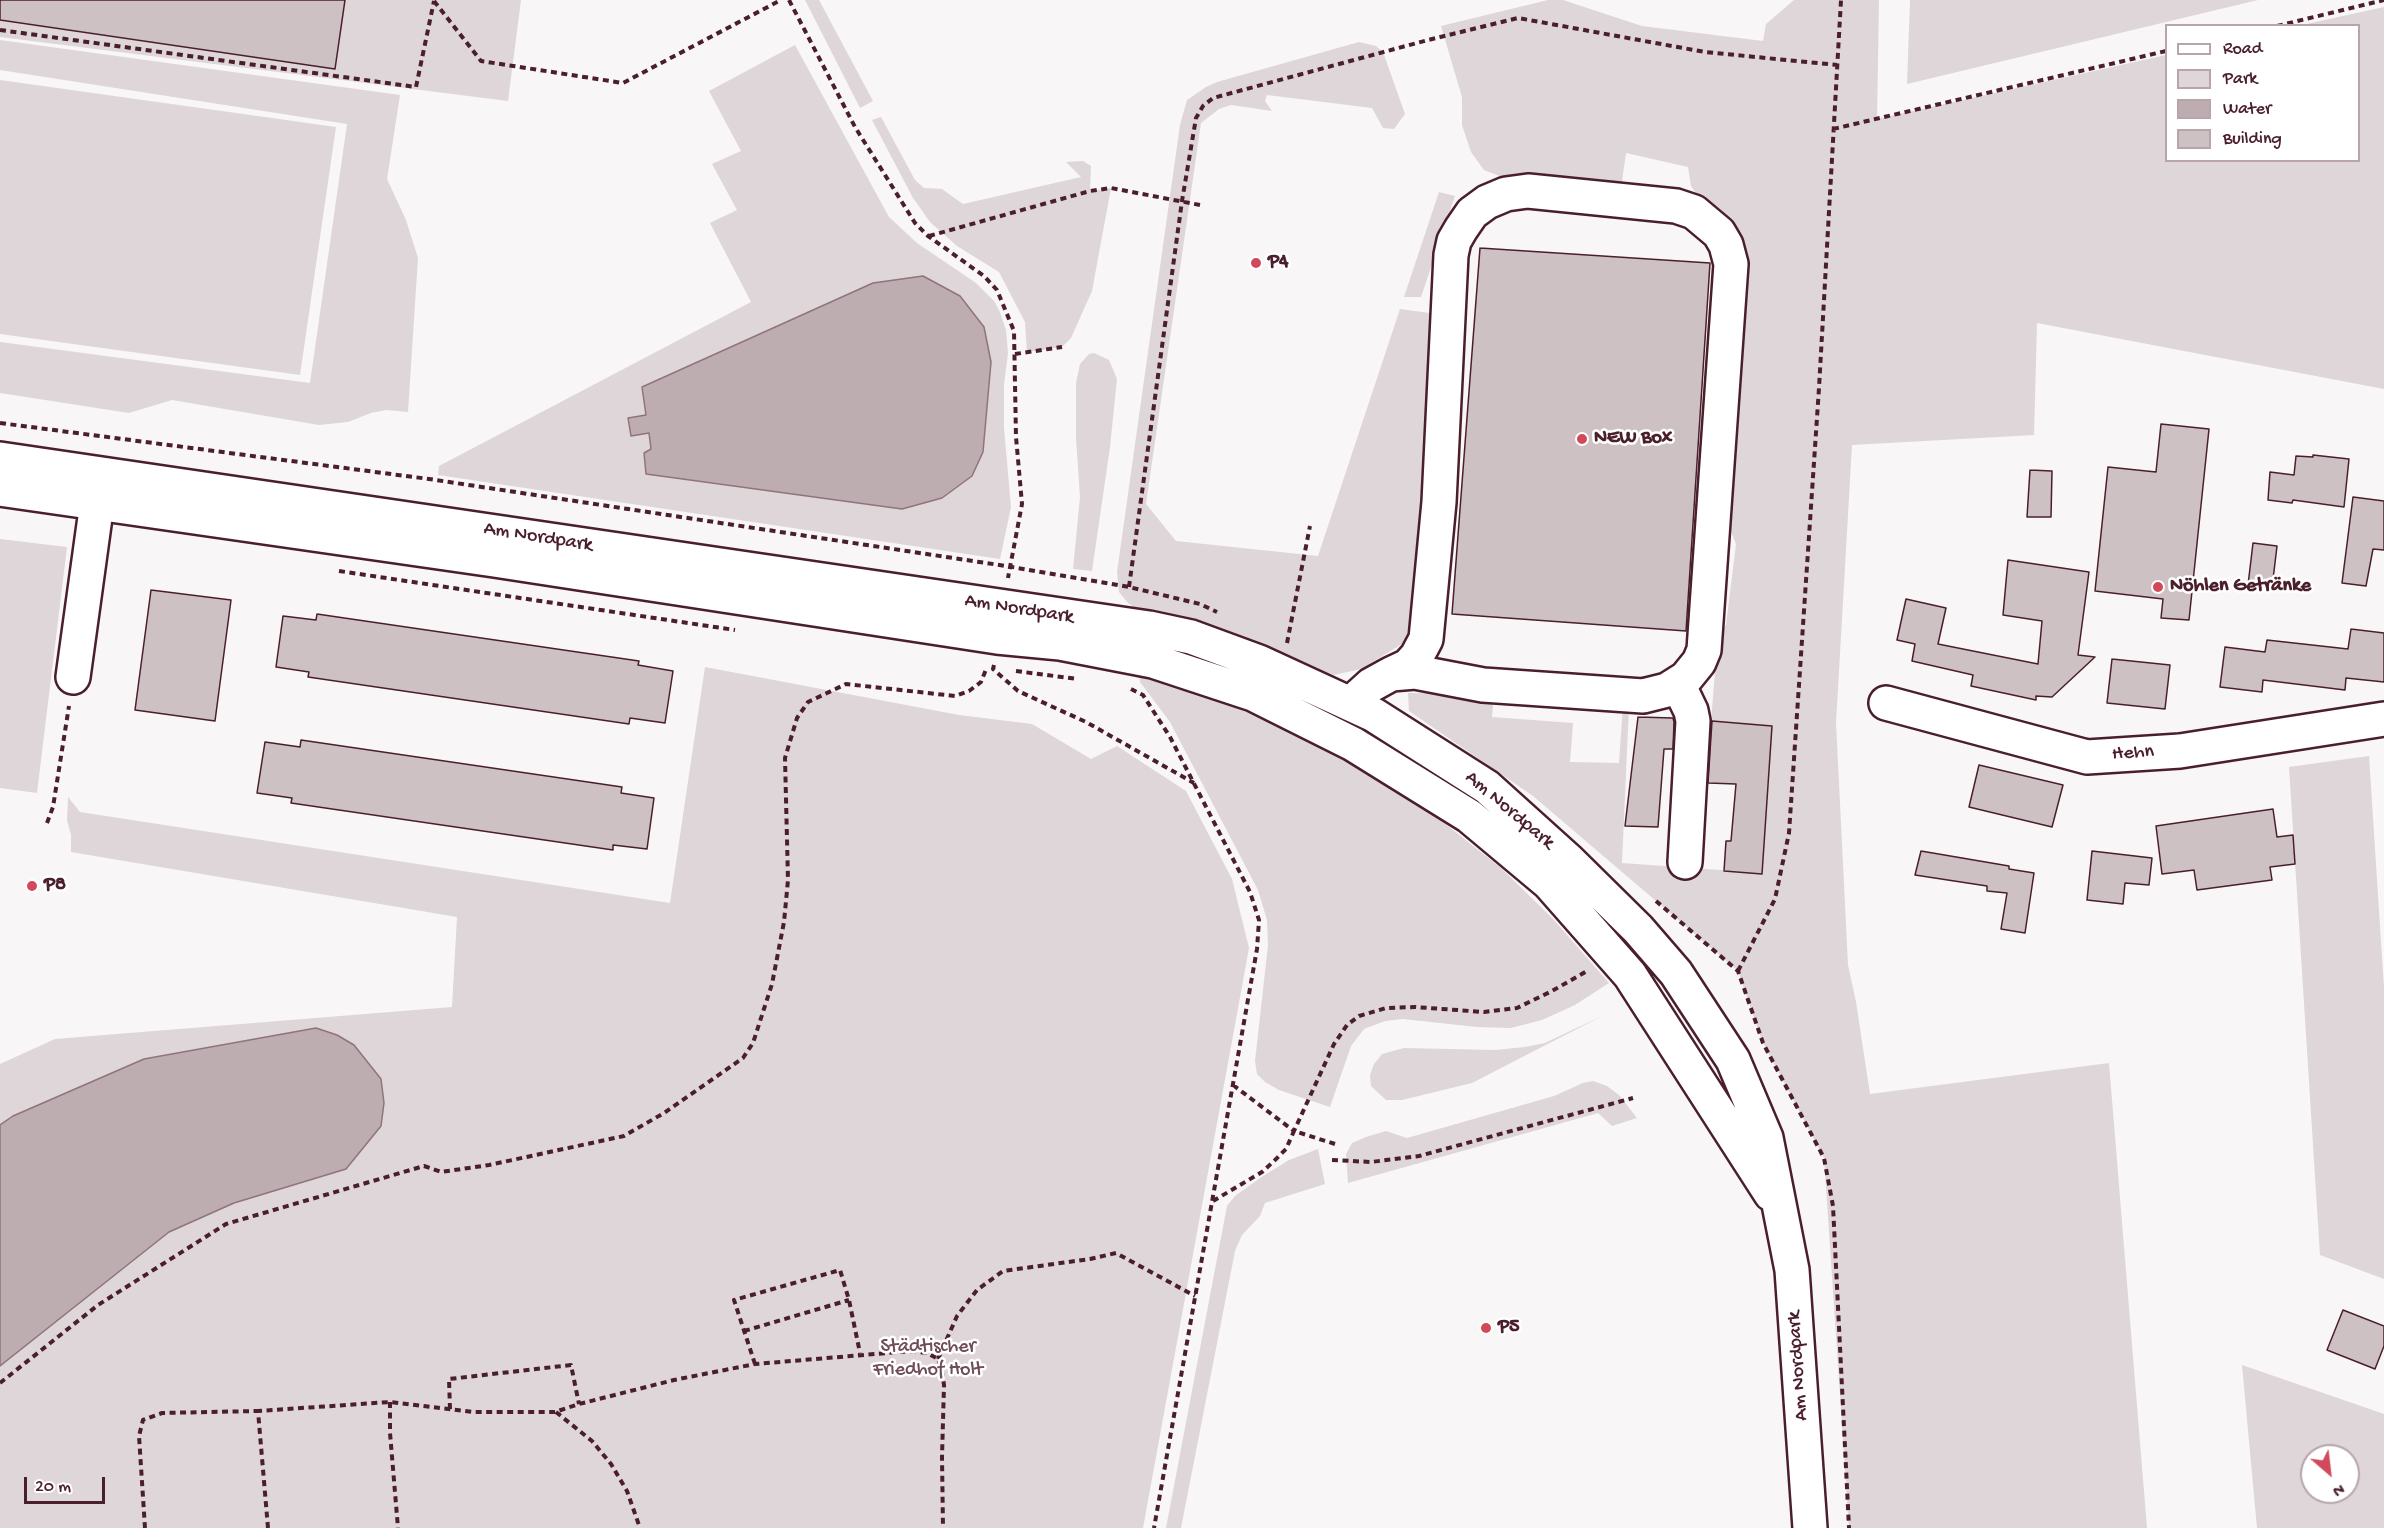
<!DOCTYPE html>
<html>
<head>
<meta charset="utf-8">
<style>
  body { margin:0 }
  #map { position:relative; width:2384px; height:1528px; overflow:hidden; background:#f8f6f7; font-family:"Gochi Hand",sans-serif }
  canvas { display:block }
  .legend { position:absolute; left:2165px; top:24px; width:195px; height:138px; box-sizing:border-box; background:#fff; border:2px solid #b7a5aa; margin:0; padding:8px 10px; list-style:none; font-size:18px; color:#4a1f2b }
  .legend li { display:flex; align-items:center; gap:12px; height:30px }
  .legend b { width:30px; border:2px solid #b7a5aa }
  .north { position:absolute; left:2300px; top:1444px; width:60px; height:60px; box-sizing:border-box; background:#fff; border:2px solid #b7a5aa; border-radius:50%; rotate:152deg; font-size:16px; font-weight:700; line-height:24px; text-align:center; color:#4a1f2b }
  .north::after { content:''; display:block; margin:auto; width:21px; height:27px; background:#d1495b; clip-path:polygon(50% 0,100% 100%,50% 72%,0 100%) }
  .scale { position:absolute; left:24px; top:1477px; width:81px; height:27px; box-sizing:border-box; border:3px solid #4a1f2b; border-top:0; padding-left:8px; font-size:18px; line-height:21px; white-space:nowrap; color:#4a1f2b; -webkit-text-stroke:4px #fff; paint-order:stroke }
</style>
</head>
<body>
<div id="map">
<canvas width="2384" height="1528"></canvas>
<ul class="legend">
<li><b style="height:8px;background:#fff"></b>Road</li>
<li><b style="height:16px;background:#ded6d9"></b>Park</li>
<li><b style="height:16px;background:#bdadb0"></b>Water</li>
<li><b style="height:16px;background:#cdc1c4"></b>Building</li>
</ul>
<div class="north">N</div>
<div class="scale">20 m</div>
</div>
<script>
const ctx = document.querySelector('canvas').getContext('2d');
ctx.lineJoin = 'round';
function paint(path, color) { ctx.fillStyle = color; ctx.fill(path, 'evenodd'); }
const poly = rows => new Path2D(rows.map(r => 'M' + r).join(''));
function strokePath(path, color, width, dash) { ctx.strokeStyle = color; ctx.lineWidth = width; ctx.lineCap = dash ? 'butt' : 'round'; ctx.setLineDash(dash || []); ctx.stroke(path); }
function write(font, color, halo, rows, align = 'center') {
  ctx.font = font + ' "Gochi Hand",sans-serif'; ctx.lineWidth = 5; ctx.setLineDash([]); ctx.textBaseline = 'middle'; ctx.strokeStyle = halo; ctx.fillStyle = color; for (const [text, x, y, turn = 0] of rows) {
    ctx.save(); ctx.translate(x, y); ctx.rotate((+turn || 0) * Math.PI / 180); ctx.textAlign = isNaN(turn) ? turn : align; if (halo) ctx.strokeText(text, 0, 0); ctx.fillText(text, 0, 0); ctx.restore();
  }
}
const green = poly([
  [0,0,521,0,508,101,0,37],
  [805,0,819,0,873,101,860,108],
  [1548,0,1563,0,1642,26,1763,41,1766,24,1794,0,1879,0,1877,119,2166,55,2166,160,2358,160,2358,26,2302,25,2384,7,2384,389,2037,323,2034,435,1852,445,1836,723,1848,965,1856,1002,1870,1094,2109,1063,2147,1528,1849,1528,1824,1158,1762,1041,1738,971,1533,796,1409,711,1408,693,1494,695,1492,717,1573,723,1570,762,1619,763,1623,705,1629,706,1622,863,1762,873,1771,726,1711,721,1718,636,1726,625,1736,544,1726,519,1740,272,1703,203,1691,186,1688,167,1626,153,1621,188,1507,179,1484,170,1471,152,1462,125,1462,97,1441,26],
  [1910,0,2258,0,1907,84],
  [0,40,400,95,387,179,406,220,418,258,408,412,386,410,371,413,348,422,319,425,172,400,129,413,0,393,0,342,310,383,347,124,0,70],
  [1359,42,1376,46,1383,52,1405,114,1394,129,1383,128,1372,108,1267,95,1265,101,1272,111,1231,105,1219,109,1201,123,1146,504,1176,541,1318,556,1400,309,1437,314,1418,609,1410,639,1361,669,1334,675,1140,611,1128,603,1119,592,1117,572,1180,125,1187,100,1206,87,1217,82],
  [795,45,889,217,917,243,976,283,994,301,1000,312,1006,330,1008,353,1004,385,1004,428,1011,507,1000,559,438,475,439,466,751,302,710,223,737,210,712,164,741,151,709,91],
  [0,80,336,127,300,375,0,334],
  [881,117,915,180,924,188,942,189,963,204,1081,177,1066,162,1083,161,1091,166,1090,191,1111,188,1092,291,1071,338,1062,347,1027,352,1025,322,999,272,957,246,930,222,913,198,872,120],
  [1439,192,1455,196,1421,297,1404,297],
  [1094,353,1109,360,1117,379,1110,447,1092,571,1073,569,1080,497,1076,438,1076,383,1080,364,1089,354],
  [0,539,67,547,37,793,0,788],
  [705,667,959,715,1032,724,1091,759,1117,746,1186,791,1232,879,1249,948,1143,1528,0,1528,0,1366,169,1232,234,1203,144,1059,13,1116,0,1125,0,1064,55,1039,452,1007,457,917,71,852,71,835,67,820,68,797,80,812,670,903],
  [1138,669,1230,705,1301,736,1376,777,1443,822,1501,868,1553,919,1609,983,1575,1005,1542,1020,1511,1028,1477,1027,1403,1019,1385,1021,1364,1029,1351,1046,1330,1107,1279,1090,1265,1082,1257,1074,1255,1061,1268,945,1267,920,1258,890,1170,722,1140,682],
  [2369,756,2384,988,2384,1279,2320,1255,2289,767],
  [1604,1015,1472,1083,1402,1100,1386,1100,1371,1086,1370,1075,1374,1064,1382,1054,1404,1048,1495,1050,1525,1047,1545,1043],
  [1593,1081,1607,1086,1619,1095,1637,1118,1612,1126,1598,1113,1348,1183,1346,1154,1352,1143,1366,1137,1386,1131,1407,1138,1554,1096,1583,1083],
  [1318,1149,1325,1184,1265,1203,1260,1216,1242,1235,1235,1251,1181,1528,1166,1528,1227,1206,1235,1196,1260,1178,1289,1160],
  [2242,1365,2384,1414,2384,1528,2257,1528],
  [2312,1456,2348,1456,2348,1492,2312,1492]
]);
const water = poly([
  [923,276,960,296,984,327,991,362,983,452,972,476,942,498,902,509,646,474,644,453,651,449,649,433,631,436,628,418,646,415,642,387,873,283,923,276],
  [316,1028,337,1035,354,1045,381,1079,384,1103,381,1126,346,1169,234,1203,169,1232,0,1366,0,1125,13,1116,144,1059,316,1028]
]);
const building = poly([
  [0,0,345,0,335,69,0,20,0,0],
  [1480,248,1710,263,1686,631,1452,614,1480,248],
  [2161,424,2209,429,2189,620,2161,618,2163,599,2095,591,2108,467,2156,472,2161,424],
  [2313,455,2349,459,2344,507,2293,500,2292,503,2268,500,2270,472,2294,475,2296,456,2313,457,2313,455],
  [2030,470,2052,471,2051,517,2027,517,2030,470],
  [2353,497,2384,501,2384,550,2373,549,2366,586,2342,583,2353,497],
  [2253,543,2277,546,2272,588,2248,585,2253,543],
  [2008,560,2089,572,2078,655,2095,657,2052,697,2036,696,2036,700,1971,686,1973,675,1912,661,1915,644,1897,640,1906,599,1946,608,1938,644,2038,664,2042,621,2003,615,2008,560],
  [151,590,231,600,215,721,135,710,151,590],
  [317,614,639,661,638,665,673,671,665,723,630,718,629,724,308,677,309,672,276,667,283,616,316,620,317,614],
  [2351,629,2384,633,2384,682,2346,678,2345,690,2263,680,2262,692,2220,687,2225,647,2265,652,2267,640,2348,649,2351,629],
  [2112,659,2170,665,2165,709,2107,703,2112,659],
  [1638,717,1673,718,1674,722,1673,749,1664,749,1658,827,1625,826,1638,717],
  [1712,721,1772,726,1762,874,1724,871,1726,841,1731,841,1736,784,1708,783,1712,721],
  [301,740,622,787,621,793,654,798,647,849,613,845,613,850,291,803,292,798,257,793,265,742,300,747,301,740],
  [1979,765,2063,785,2052,827,1969,807,1979,765],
  [2273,809,2277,837,2293,835,2295,864,2270,867,2272,880,2197,890,2194,870,2162,874,2156,826,2273,809],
  [1921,851,2009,866,2009,869,2034,873,2025,933,2001,929,2007,893,1987,891,1987,886,1915,875,1921,851],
  [2092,851,2152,858,2149,885,2125,883,2123,904,2087,900,2092,851],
  [2343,1310,2384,1326,2384,1346,2375,1369,2327,1350,2343,1310]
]);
const path = poly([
  [789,0,855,127,915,223,928,236,984,276,997,290,1014,331,1016,437,1022,504,1008,578],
  [434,1,481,61,623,83,781,0],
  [2277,26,2384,0],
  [0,30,416,87,434,1],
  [1833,129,2166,51],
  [929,236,1090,191,1111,188,1200,205],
  [1015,354,1062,347],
  [0,423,429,479,1006,566,1129,587,1200,604,1217,612],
  [339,571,735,630],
  [1129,587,1182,201,1196,118,1203,106,1213,98,1428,40,1518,18,1705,52,1837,65],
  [1287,643,1310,526],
  [994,665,993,669,1018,691,1086,722,1194,783],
  [1016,671,1077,679],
  [1131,689,1143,695,1170,737,1250,892,1259,920,1257,949,1154,1528],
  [47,823,53,807,69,706],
  [1656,901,1738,971,1763,1043,1824,1158,1833,1206,1849,1528],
  [1738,971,1775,899,1789,833,1819,388,1841,0],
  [1233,1085,1294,1131,1334,1044,1347,1025,1359,1016,1386,1008,1415,1007,1484,1012,1517,1008,1552,991,1587,971],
  [1332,1160,1371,1162,1419,1156,1633,1098],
  [1213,1201,1262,1172,1274,1161,1286,1149,1294,1131,1335,1144],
  [744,1331,849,1300],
  [938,1359,957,1316,977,1290,1003,1271,1090,1259,1116,1253,1195,1296],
  [755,1364,734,1300,840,1270,849,1300,860,1353],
  [0,1383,98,1305,226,1224,424,1166,441,1172,489,1165,624,1136,664,1113,743,1058,753,1043,772,984,784,922,788,880,785,758,797,718,808,702,846,684,955,696,969,691,981,682,987,667],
  [390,1402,390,1433,398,1528],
  [450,1409,449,1379,571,1365,579,1404],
  [556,1412,592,1441,611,1464,627,1491,640,1528],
  [145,1528,139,1436,143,1420,162,1413,258,1411],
  [268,1528,258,1411,390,1402,474,1412,555,1412,579,1404,674,1380,755,1364,912,1351,927,1353,938,1359,942,1371,944,1385,942,1457,943,1528]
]);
const minor = poly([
  [0,459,1149,628,1191,637,1259,662,1374,715,1487,787,1568,860,1638,929,1676,973,1733,1060,1766,1138,1792,1270,1810,1528],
  [0,489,494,560,997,637,1060,643,1153,661,1253,694,1353,744,1469,816,1549,883,1630,975,1771,1194],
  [73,677,100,481],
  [1678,684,1691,711,1693,721,1685,862],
  [1886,703,2087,757,2180,751,2384,719],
  [1350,704,1371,685,1391,674,1415,672,1483,685,1643,696,1667,690,1686,678,1699,662,1704,650,1731,264,1726,245,1719,233,1694,212,1676,206,1528,191,1506,194,1487,202,1472,213,1461,229,1454,241,1451,255,1439,502,1426,639,1417,656,1408,666,1391,674]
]);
const markers = [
  [1256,263,6,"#d1495b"],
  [1582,439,6,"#d1495b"],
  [2158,587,6,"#d1495b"],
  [32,886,6,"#d1495b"],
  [1486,1328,6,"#d1495b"]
];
const poiNames = [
  ["P4",1268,263],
  ["NEW Box",1594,439],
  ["Nöhlen Getränke",2170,587],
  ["P8",44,886],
  ["P5",1498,1328]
];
const streetNames = [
  ["Am Nordpark",538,538,9],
  ["Am Nordpark",1019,610,9],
  ["Hehn",2133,754,-4],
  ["Am Nordpark",1509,811,40],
  ["Am Nordpark",1799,1366,-94]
];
const parkNames = [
  ["Städtischer",928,1348],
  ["Friedhof Holt",928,1371]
];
paint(green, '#ded6d9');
paint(water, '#bdadb0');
strokePath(water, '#8f747b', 1.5);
paint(building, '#cdc1c4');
strokePath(building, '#4a1f2b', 1.5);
strokePath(minor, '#4a1f2b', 38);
strokePath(path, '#4a1f2b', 4, [6, 4.5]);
strokePath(minor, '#fff', 33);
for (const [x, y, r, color] of markers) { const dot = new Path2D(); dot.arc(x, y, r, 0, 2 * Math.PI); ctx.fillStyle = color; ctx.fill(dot); strokePath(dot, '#fff', 2); }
write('bold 20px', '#4a1f2b', '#fff', poiNames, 'left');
write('20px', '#4a1f2b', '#fff', streetNames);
write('20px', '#6f4d56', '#fff', parkNames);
</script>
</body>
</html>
